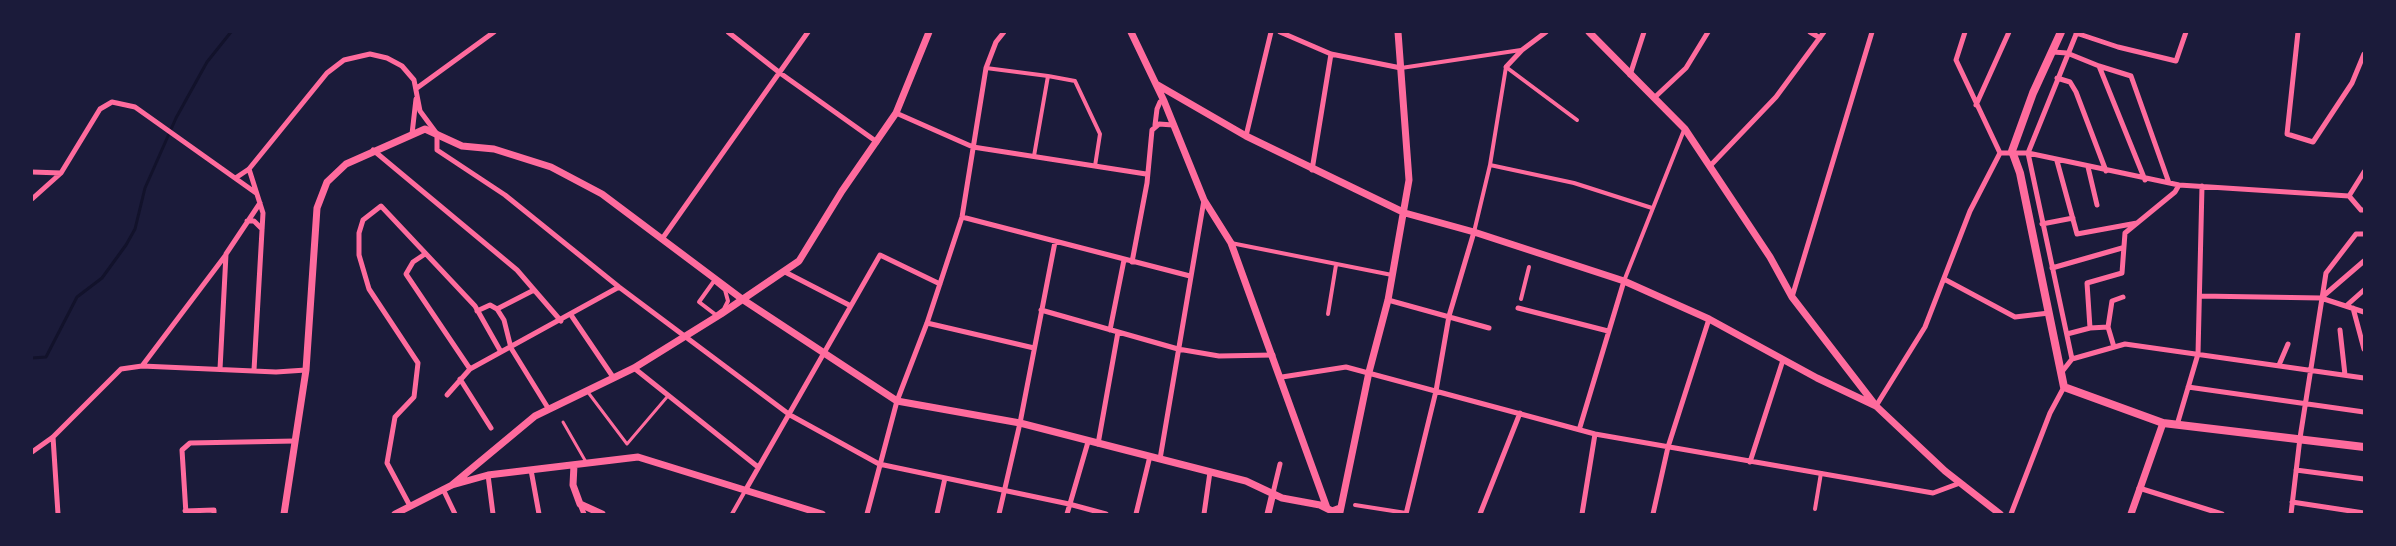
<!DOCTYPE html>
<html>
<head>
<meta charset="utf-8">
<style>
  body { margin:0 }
  #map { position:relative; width:2396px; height:546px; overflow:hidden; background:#1b1b3a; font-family:"Noto Sans",sans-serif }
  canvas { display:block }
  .frame { position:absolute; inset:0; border:33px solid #1b1b3a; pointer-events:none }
</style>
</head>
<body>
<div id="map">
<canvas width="2396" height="546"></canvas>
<div class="frame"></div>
</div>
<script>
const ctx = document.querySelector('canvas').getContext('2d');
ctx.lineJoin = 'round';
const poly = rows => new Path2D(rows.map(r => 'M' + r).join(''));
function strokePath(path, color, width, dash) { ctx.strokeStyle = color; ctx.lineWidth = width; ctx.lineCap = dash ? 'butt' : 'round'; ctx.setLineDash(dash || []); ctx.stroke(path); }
const stream = poly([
  [32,358,46,357,77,297,102,278,126,245,135,229,145,188,176,118,207,62,231,32]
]);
const service = poly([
  [587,391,627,444,667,397],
  [563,422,586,462]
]);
const pedestrian = poly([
  [986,68,1048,76,1034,156],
  [1401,68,1521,50],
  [1048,76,1075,81,1100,134,1095,166],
  [1490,165,1574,183,1652,208],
  [1474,232,1490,165,1506,67,1577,120],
  [1231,243,1392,275],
  [714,281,725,290,728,301,724,309,716,315,699,302,714,281],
  [1624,281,1684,130],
  [1521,299,1529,267],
  [1328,314,1336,265],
  [1355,505,1406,513],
  [1815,509,1821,473],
  [732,514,745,491]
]);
const minor = poly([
  [728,32,780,73,877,142],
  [1280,32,1331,54,1401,68],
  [1810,32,1820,38],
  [1965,32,1956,60,2000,153],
  [2298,32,2287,134,2313,142,2352,83,2364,54],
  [2076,33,2118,47,2176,61,2186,32],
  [2053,52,2067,53,2099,66,2145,180],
  [2099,66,2131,76,2169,183],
  [1506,67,1522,50,1546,32],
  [1630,75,1644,32],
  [2057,78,2070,82,2076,92,2106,171],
  [417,88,494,32],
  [1654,98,1686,68,1708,32],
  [1976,105,2009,32],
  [896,113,973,147,1146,174],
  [1155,125,1157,109,1160,102,1164,101],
  [412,134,416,99],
  [1246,136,1271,32],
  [373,150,517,270,561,321],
  [2057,161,2077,234,2137,223],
  [1710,166,1776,97,1824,32],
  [2088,167,2097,205],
  [249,169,263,213,254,370],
  [1312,170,1331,54],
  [32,172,61,173],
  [237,177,249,169,327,73,344,60,370,54,387,58,402,66,414,80,420,111,437,134,437,150,505,195,619,287,790,415,879,464,1069,504,1106,514],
  [2349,196,2364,172],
  [32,199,61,173,100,109,112,102,135,107,256,193],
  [962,217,1190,276],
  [247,221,254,221,262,229],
  [2042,224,2073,218],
  [662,239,808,32],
  [425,254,413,262,406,274,470,369],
  [1132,262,1147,183,1152,130,1159,124,1173,125],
  [2052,268,2122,248],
  [785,272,849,305],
  [1944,279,2015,317,2049,313],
  [2200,296,2321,298,2364,312],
  [1792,297,1872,32],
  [2321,298,2364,261],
  [1388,300,1489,328],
  [2346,306,2364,290],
  [1518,308,1608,331],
  [2353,308,2364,349],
  [497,309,534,290],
  [1041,310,1178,349,1219,356,1273,355],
  [477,311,490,305,497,309,504,320,511,348,548,408],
  [571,315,613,377],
  [927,323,1034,348],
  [2090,328,2108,327],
  [1110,330,1124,260],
  [2340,330,2345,375],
  [2067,334,2090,328,2087,283,2122,273,2125,233,2175,192,2179,185],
  [2114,347,2108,327,2112,301,2123,297],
  [2072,359,2028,153,2077,32],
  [2279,365,2288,344],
  [142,366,225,256],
  [634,368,758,467],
  [220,369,226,254,260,203],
  [2061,373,2072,359,2125,344,2364,378],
  [1282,377,1346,367,1595,434,1933,493,1960,483],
  [460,379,491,428],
  [2188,387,2364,412],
  [447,395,470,369,619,287],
  [1876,406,1925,327,1970,211,2000,153,2028,153,2179,185,2349,196,2361,210,2364,210],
  [2177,425,2198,354,2202,186],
  [1580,427,1624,281],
  [53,437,58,514],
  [1098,444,1118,332],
  [32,452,53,437,121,369,142,366,276,372,306,370],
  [1160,459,1204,200],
  [1750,462,1783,360],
  [531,470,539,514],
  [2296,470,2364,479],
  [488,475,493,514],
  [2139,488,2222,514],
  [443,489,455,514],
  [745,491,880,255,940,284],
  [1273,493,1280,464],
  [2292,502,2364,513],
  [580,504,584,514],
  [410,506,387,463,395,417,414,397,418,363,369,289,359,255,359,233,363,220,381,206,475,306,501,352],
  [185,511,214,510,214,514],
  [186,514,182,450,190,443,295,441],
  [867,514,897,401,927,323,962,217,986,68,996,42,1004,32],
  [937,514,945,478],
  [999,514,1020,423,1055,242],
  [1067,514,1088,442],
  [1136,514,1150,456],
  [1204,514,1210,472],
  [1406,514,1436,391,1449,316,1474,232],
  [1480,514,1520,413],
  [1582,514,1595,434],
  [1653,514,1668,447,1709,319],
  [2011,514,2050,413,2064,387],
  [2291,514,2300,438,2326,273,2356,234,2364,234]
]);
const tertiary = poly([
  [1131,32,1164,101,1204,200,1231,243,1327,508],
  [1589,32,1685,129,1770,257,1792,297,1876,406],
  [1156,84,1246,136,1405,213,1474,232,1624,281,1709,319,1817,378,1876,406,1945,471,2000,514],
  [574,465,573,485,580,504,602,514],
  [452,485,535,416,634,368,721,314,799,261,842,191,896,113,929,32],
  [1340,512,1369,372,1388,300,1409,180,1398,32],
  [284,514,306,370,317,208,327,182,346,164,425,129,462,146,494,149,551,167,602,194,742,299,897,401,1020,423,1246,481,1282,498,1320,505,1332,511,1340,508],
  [395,514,452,485,488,475,638,457,822,514],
  [1268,514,1273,493],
  [2131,514,2163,423]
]);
const secondary = poly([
  [2061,32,2033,93,2012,151,2020,173,2064,387,2163,423,2364,447]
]);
strokePath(stream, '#12122b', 3);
strokePath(service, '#ff6b9d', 3);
strokePath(pedestrian, '#ff6b9d', 4);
strokePath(minor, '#ff6b9d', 5);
strokePath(tertiary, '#ff6b9d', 7);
strokePath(secondary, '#ff6b9d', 8);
</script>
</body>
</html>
